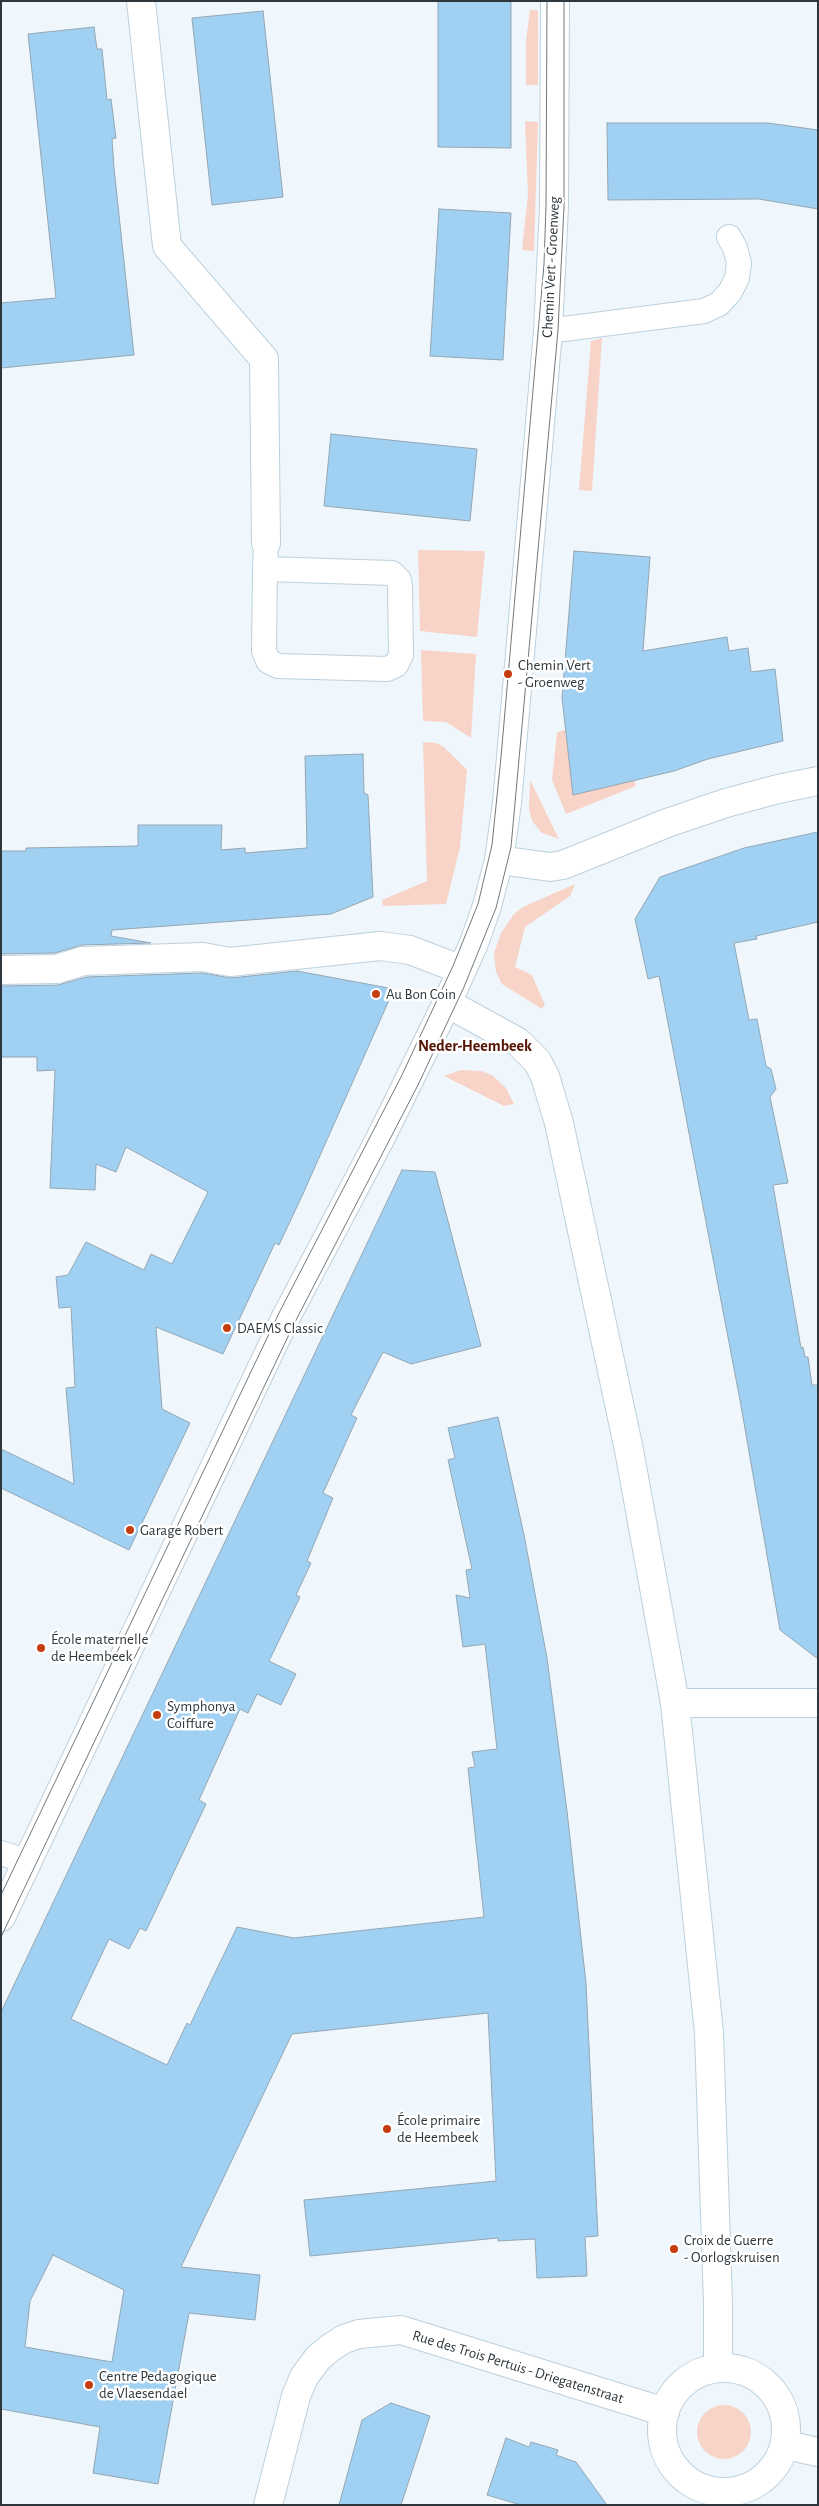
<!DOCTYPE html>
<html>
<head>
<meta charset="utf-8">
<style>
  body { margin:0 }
  #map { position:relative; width:819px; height:2506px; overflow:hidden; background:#eff7fc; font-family:"Alegreya Sans",sans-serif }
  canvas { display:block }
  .frame { position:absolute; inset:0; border:2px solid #2f373c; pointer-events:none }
</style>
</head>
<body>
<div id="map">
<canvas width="819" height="2506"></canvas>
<div class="frame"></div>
</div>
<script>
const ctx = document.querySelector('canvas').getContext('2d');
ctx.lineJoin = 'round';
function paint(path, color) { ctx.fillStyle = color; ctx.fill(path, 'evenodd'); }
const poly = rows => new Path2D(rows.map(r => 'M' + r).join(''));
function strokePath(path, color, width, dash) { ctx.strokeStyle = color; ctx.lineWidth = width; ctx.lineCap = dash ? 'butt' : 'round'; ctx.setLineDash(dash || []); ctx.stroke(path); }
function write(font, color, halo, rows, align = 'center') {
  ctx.font = font + ' "Alegreya Sans",sans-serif'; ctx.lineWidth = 5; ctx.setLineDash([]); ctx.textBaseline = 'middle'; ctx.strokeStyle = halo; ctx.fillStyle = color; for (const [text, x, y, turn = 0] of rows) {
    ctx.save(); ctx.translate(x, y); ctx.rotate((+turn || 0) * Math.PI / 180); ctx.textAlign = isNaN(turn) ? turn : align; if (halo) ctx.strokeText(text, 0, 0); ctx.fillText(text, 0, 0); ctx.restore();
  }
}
const green = poly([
  [530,10,538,10,538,85,526,85,526,41],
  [525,121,538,122,534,251,522,250,528,195],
  [602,338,592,491,579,490,591,341],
  [418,550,485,551,477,637,420,631],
  [421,650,476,654,471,738,446,722,423,721],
  [566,730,573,794,634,780,636,786,566,814,552,780,557,732],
  [423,742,436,743,444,747,467,770,460,847,446,904,383,906,382,900,427,881],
  [530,780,559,839,542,833,532,821,529,809],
  [575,884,570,896,525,927,515,967,532,975,545,1005,542,1009,502,984,496,972,494,953,501,933,514,914,523,907],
  [461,1070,481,1071,492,1075,506,1088,514,1104,504,1106,444,1076],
  '697 2432a27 27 0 1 1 54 0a27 27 0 1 1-54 0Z'
]);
const building = poly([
  [438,1,511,1,511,148,438,147,438,1],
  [263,11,283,197,212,205,192,18,263,11],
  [94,27,97,49,102,49,107,100,111,99,116,138,112,139,114,168,134,355,1,368,1,303,56,298,28,34,94,27],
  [607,123,768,123,818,130,818,209,759,199,608,200,607,123],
  [439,209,511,213,503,360,430,356,439,209],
  [331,434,477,449,470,521,324,506,331,434],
  [574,551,650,557,643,651,727,637,729,651,748,648,751,672,775,669,783,741,708,759,674,771,573,795,562,698,574,551],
  [363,754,364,793,368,795,373,897,331,914,112,930,111,936,151,943,82,945,55,953,1,954,1,851,26,851,26,848,138,846,138,825,222,825,221,850,245,848,245,853,307,848,305,756,363,754],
  [818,832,818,922,756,936,757,939,734,943,749,1020,757,1019,766,1066,771,1069,776,1089,770,1097,788,1183,773,1185,801,1348,803,1347,805,1357,808,1357,812,1385,818,1385,818,1659,780,1630,740,1400,659,976,648,979,635,919,660,877,744,848,818,832],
  [297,971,394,989,302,1196,279,1245,275,1243,223,1354,156,1327,162,1409,190,1423,129,1550,1,1488,1,1449,74,1484,66,1388,75,1387,71,1307,59,1308,56,1277,68,1275,86,1242,144,1270,151,1254,172,1264,208,1192,126,1147,116,1172,96,1164,95,1190,50,1188,55,1070,37,1071,37,1057,1,1057,1,986,58,985,86,977,202,973,231,978,297,971],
  [402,1170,435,1172,481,1346,411,1364,383,1352,351,1415,357,1418,323,1493,333,1498,307,1561,311,1563,296,1595,300,1597,269,1661,296,1674,281,1705,257,1694,248,1713,240,1709,199,1800,206,1804,146,1931,140,1928,129,1949,109,1939,71,2019,167,2065,187,2023,190,2025,237,1927,294,1938,484,1917,468,1768,475,1767,472,1752,497,1749,485,1644,463,1647,456,1595,470,1598,466,1570,472,1569,448,1460,455,1458,448,1428,498,1417,524,1535,547,1658,567,1811,586,1983,598,2236,585,2237,587,2276,537,2278,535,2239,498,2241,498,2238,310,2256,304,2200,496,2181,488,2013,292,2034,181,2267,260,2275,255,2320,189,2313,158,2484,93,2473,100,2427,1,2409,1,2012,402,1170],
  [53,2255,124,2290,112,2362,25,2347,30,2301,53,2255],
  [391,2403,430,2416,401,2505,339,2505,362,2420,391,2403],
  [506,2438,529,2447,531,2442,558,2450,556,2455,576,2462,607,2505,521,2505,487,2495,506,2438]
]);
const lane = poly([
  [548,331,704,311,719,304,730,292,737,278,739,263,735,248,729,237],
  [265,569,392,573,399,580,400,586,401,655,396,665,387,669,278,666,268,661,264,651,265,569,266,543],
  [1,1853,28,1862]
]);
const street = poly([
  [141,1,167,246,264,359,266,543],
  [499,860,550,867,563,865,667,823,726,803,778,789,818,781],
  [1,970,57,969,83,961,203,957,230,962,380,946,410,950,462,970],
  [675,1703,818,1703],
  [1,1917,286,1317,379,1141,447,1003,474,943,487,906,499,860,507,803,548,331,554,207,555,1],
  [786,2445,818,2452],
  [268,2505,296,2396,304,2377,318,2358,330,2348,344,2339,359,2334,401,2330,665,2412]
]);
const secondary = poly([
  [447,1003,518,1042,537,1061,545,1076,559,1123,629,1450,675,1703,709,2033,718,2303,718,2368],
  '662 2430a62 62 0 1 1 124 0a62 62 0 1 1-124 0Z'
]);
const tram = poly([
  [1,1895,279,1313,401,1077,453,966,478,904,492,845,501,757,544,264,546,206,547,1],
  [1,1937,295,1322,418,1085,464,987,496,908,511,847,558,330,564,207,564,1]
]);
const markers = [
  [508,674,5,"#c53d0f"],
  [376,994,5,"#c53d0f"],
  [227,1328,5,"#c53d0f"],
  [130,1530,5,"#c53d0f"],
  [41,1648,5,"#c53d0f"],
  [157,1715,5,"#c53d0f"],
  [387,2129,5,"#c53d0f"],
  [674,2249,5,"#c53d0f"],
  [89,2385,5,"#c53d0f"]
];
const streetNames = [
  ["Chemin Vert - Groenweg",551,267,-87],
  ["Rue des Trois Pertuis - Driegatenstraat",518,2367,17]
];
const poiNames = [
  ["Chemin Vert",518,665],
  ["- Groenweg",518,682],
  ["Au Bon Coin",386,994],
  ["DAEMS Classic",237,1328],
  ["Garage Robert",140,1530],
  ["École maternelle",51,1639],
  ["de Heembeek",51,1656],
  ["Symphonya",167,1706],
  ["Coiffure",167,1723],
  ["École primaire",397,2120],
  ["de Heembeek",397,2137],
  ["Croix de Guerre",684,2240],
  ["- Oorlogskruisen",684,2257],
  ["Centre Pedagogique",99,2376],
  ["de Vlaesendael",99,2393]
];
const neighbourhoodNames = [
  ["Neder-Heembeek",475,1046]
];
paint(green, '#f8d3c8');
paint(building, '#a0d1f2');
strokePath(building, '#94a6b3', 1);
strokePath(lane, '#bdd0dd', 26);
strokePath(street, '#bdd0dd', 30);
strokePath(secondary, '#bdd0dd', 30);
strokePath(lane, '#fff', 24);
strokePath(street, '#fff', 28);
strokePath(secondary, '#fff', 28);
strokePath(tram, '#71797e', 1);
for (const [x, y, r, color] of markers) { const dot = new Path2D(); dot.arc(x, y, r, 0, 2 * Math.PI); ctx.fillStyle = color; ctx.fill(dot); strokePath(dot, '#fff', 2); }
write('15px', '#2f373c', '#fff', streetNames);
write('15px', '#2f373c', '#fff', poiNames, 'left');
write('bold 16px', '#541301', '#fff', neighbourhoodNames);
</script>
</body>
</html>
